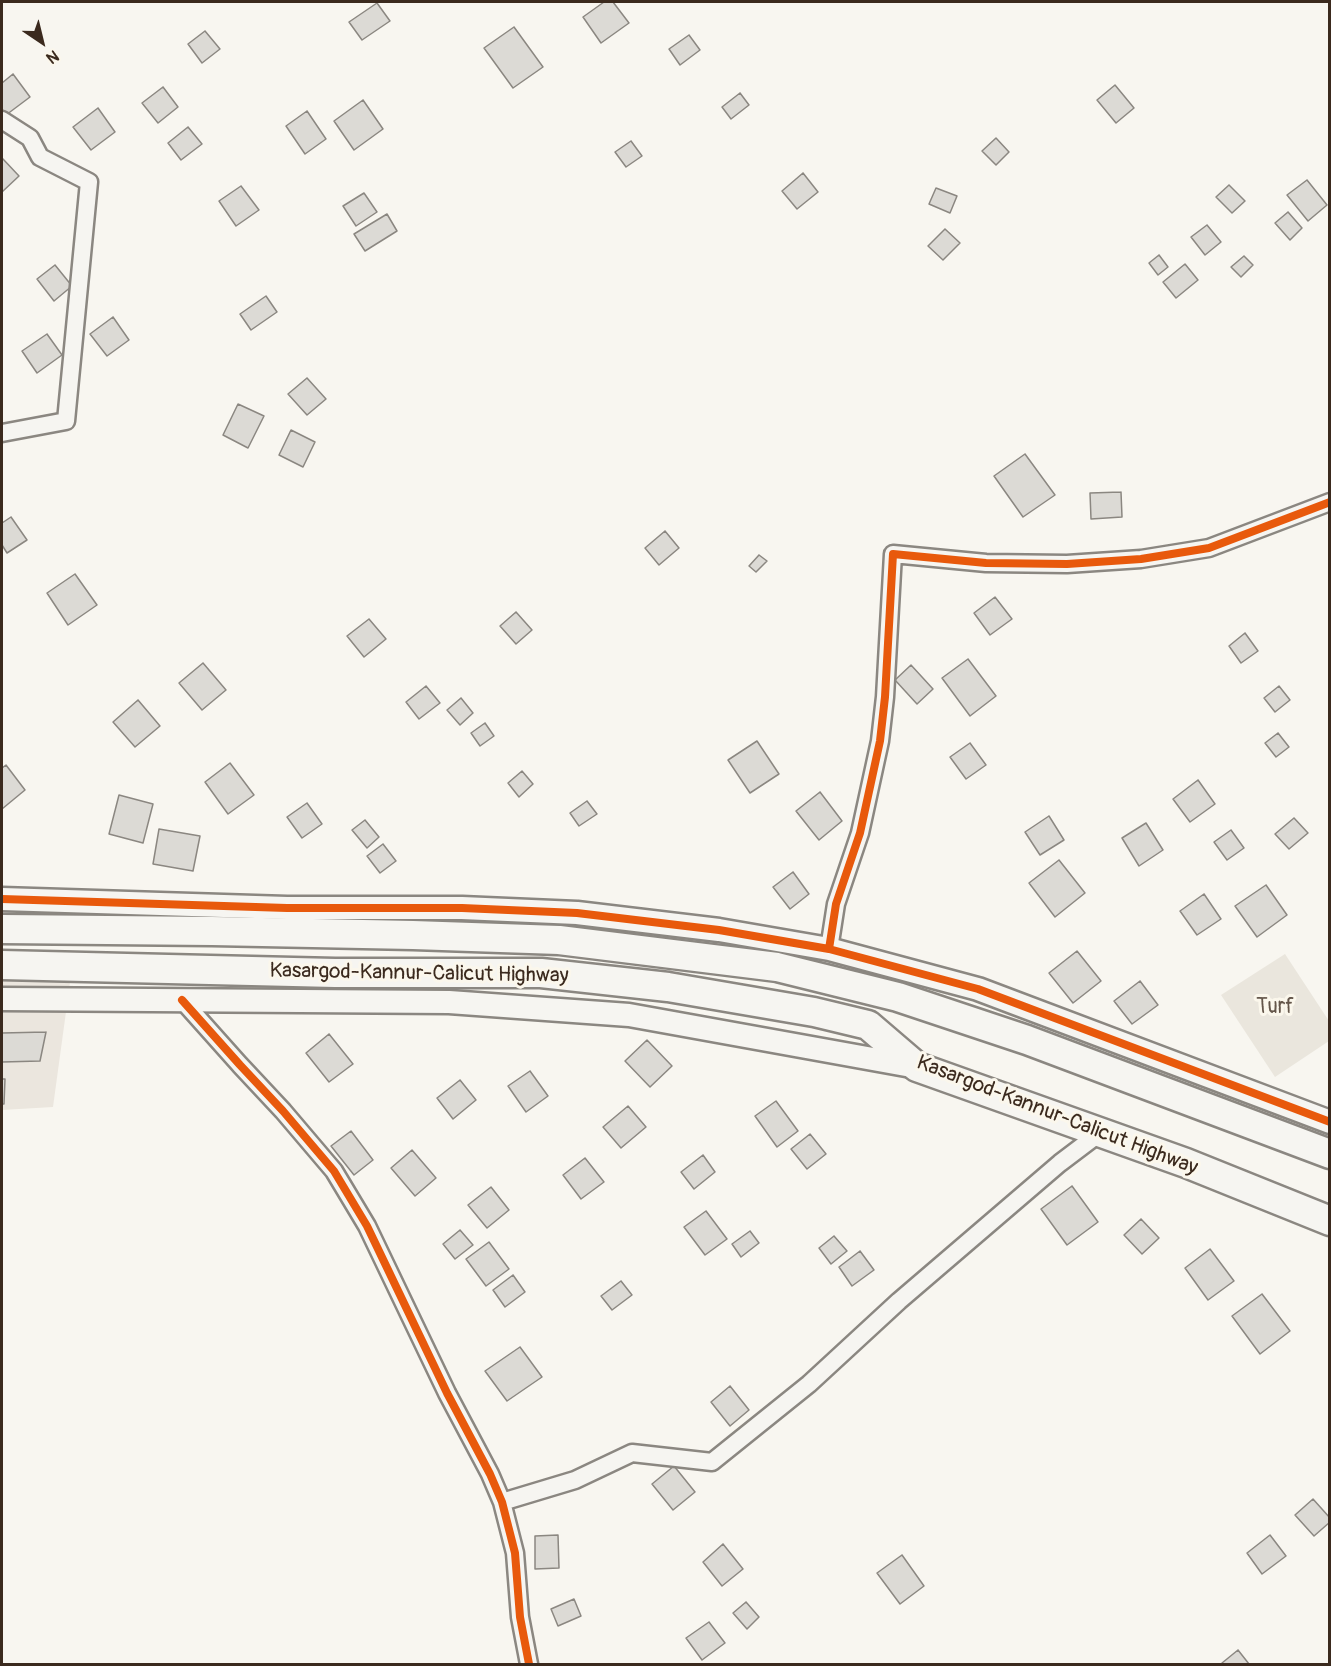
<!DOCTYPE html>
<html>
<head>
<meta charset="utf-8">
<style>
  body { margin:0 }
  #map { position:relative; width:1331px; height:1666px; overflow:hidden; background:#f8f6f0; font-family:Pangolin,sans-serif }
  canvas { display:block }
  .frame { position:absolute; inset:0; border:3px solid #3b2a1e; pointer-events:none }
  .north { position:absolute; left:12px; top:12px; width:60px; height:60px; -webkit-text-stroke:4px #fbf7ec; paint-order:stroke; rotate:145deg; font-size:16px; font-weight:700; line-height:24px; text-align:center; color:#3b2a1e }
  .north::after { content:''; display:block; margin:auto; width:21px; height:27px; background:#3b2a1e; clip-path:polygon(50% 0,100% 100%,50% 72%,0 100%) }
</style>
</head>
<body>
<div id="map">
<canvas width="1331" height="1666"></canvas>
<div class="frame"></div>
<div class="north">N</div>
</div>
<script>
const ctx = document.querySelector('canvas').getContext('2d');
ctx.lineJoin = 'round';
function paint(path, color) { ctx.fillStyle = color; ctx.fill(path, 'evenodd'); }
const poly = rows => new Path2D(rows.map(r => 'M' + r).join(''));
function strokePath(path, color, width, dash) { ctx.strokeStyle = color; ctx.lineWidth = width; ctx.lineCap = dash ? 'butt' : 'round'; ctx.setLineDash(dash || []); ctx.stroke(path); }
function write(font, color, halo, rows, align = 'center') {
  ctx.font = font + ' Pangolin,sans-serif'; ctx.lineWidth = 6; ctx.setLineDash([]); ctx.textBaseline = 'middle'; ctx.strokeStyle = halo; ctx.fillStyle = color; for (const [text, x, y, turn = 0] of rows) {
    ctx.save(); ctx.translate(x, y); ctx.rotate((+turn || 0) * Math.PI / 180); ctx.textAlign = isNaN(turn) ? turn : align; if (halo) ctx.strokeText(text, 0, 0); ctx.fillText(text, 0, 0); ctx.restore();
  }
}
const built = poly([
  [2,968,72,968,53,1107,2,1110]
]);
const green = poly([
  [1285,954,1329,1021,1329,1041,1275,1077,1221,995]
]);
const building = poly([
  [604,2,613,2,629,23,601,43,583,17,604,2],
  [377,3,390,21,362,40,349,22,377,3],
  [514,27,543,67,513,88,484,48,514,27],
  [205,31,220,49,202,63,188,44,205,31],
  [689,35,700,50,680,65,669,49,689,35],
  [13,74,30,97,6,115,2,109,2,83,13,74],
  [1115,85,1134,108,1116,123,1097,100,1115,85],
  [163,87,178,107,158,123,142,103,163,87],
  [740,93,749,105,731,119,722,107,740,93],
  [363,100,383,129,354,150,334,121,363,100],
  [98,108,115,132,91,150,73,127,98,108],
  [307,111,326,139,305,154,286,126,307,111],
  [188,127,202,144,181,160,168,143,188,127],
  [996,138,1009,152,996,165,982,151,996,138],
  [631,141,642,156,626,167,615,152,631,141],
  [3,159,19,176,2,192,2,160,3,159],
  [803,173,818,192,797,209,782,191,803,173],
  [1307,180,1327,205,1308,221,1287,195,1307,180],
  [1229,185,1245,201,1232,213,1216,197,1229,185],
  [241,186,259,210,236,226,219,201,241,186],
  [936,188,957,196,950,213,929,204,936,188],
  [364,193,377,212,356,226,343,206,364,193],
  [1288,212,1302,228,1290,240,1275,223,1288,212],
  [387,214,397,231,365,251,354,234,387,214],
  [1207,225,1221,242,1205,255,1191,237,1207,225],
  [945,229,960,243,943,260,928,246,945,229],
  [1159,255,1168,267,1158,275,1149,263,1159,255],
  [1244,256,1253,265,1241,277,1231,267,1244,256],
  [1185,264,1198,280,1176,298,1163,282,1185,264],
  [55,265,72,286,54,301,37,279,55,265],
  [266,296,277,312,251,330,240,314,266,296],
  [113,317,129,340,107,356,90,334,113,317],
  [47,334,62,355,37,373,22,351,47,334],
  [307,378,326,399,307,415,288,394,307,378],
  [238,404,264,416,248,448,223,435,238,404],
  [291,430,315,442,303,467,279,455,291,430],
  [1025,454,1055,495,1023,517,994,476,1025,454],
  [1121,492,1122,517,1091,519,1090,493,1121,492],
  [11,517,27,540,7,553,2,545,2,523,11,517],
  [665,531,679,548,659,565,645,548,665,531],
  [759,555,767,561,756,572,749,566,759,555],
  [75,574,97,605,68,625,47,593,75,574],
  [995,597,1012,619,990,635,974,613,995,597],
  [516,612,532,630,516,644,500,626,516,612],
  [369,619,386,639,364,657,347,636,369,619],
  [1245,633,1258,651,1241,663,1229,646,1245,633],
  [968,659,996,696,970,716,942,678,968,659],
  [203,663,226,690,202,710,179,683,203,663],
  [911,665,933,689,917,704,895,680,911,665],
  [426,686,440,703,419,719,406,702,426,686],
  [1279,686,1290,700,1275,712,1264,698,1279,686],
  [461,698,473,713,460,725,447,710,461,698],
  [138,700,160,726,135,747,113,722,138,700],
  [485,723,494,736,480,746,471,733,485,723],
  [1278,733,1289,747,1276,757,1265,743,1278,733],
  [757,741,779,774,750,793,728,760,757,741],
  [970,743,986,765,966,779,950,757,970,743],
  [230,763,254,795,228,814,205,782,230,763],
  [6,765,25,790,2,809,2,768,6,765],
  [522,771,533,784,519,797,508,783,522,771],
  [1198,780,1215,804,1190,822,1173,799,1198,780],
  [820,792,842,821,819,840,796,811,820,792],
  [119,795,153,804,143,843,109,834,119,795],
  [587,801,597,814,579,826,570,813,587,801],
  [307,803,322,824,302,838,287,817,307,803],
  [1049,816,1064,840,1040,855,1025,832,1049,816],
  [1294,818,1308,833,1289,849,1275,834,1294,818],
  [365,820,379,837,367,848,352,830,365,820],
  [1146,823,1163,850,1139,866,1122,838,1146,823],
  [159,829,200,836,193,871,153,864,159,829],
  [1231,830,1244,848,1227,860,1214,842,1231,830],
  [383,844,396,861,380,873,367,856,383,844],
  [1059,860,1085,893,1055,917,1029,883,1059,860],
  [793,872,809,894,790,909,773,887,793,872],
  [1266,885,1287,915,1257,937,1235,906,1266,885],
  [1204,894,1221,919,1197,935,1180,911,1204,894],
  [1077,951,1101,981,1073,1003,1049,973,1077,951],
  [1140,981,1158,1005,1132,1024,1114,1001,1140,981],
  [46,1032,40,1061,2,1062,2,1033,46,1032],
  [329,1034,353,1064,329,1082,306,1053,329,1034],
  [647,1040,672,1066,650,1087,625,1061,647,1040],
  [530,1071,548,1096,526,1112,508,1086,530,1071],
  [2,1079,5,1079,4,1104,2,1104,2,1079],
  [460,1080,476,1100,453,1119,437,1098,460,1080],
  [776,1101,798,1131,777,1147,755,1116,776,1101],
  [628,1106,646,1127,621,1148,603,1127,628,1106],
  [351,1131,373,1160,354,1175,331,1146,351,1131],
  [810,1134,826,1154,807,1169,791,1149,810,1134],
  [412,1150,436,1178,415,1196,391,1168,412,1150],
  [703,1155,715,1172,694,1189,681,1172,703,1155],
  [585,1158,604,1182,581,1199,563,1175,585,1158],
  [1072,1186,1098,1222,1067,1245,1041,1209,1072,1186],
  [491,1187,509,1210,487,1228,468,1205,491,1187],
  [706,1211,727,1239,705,1255,684,1227,706,1211],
  [1141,1219,1159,1238,1142,1254,1124,1235,1141,1219],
  [460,1230,473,1245,455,1259,443,1244,460,1230],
  [750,1231,759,1243,741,1257,732,1244,750,1231],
  [834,1236,847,1251,831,1264,819,1248,834,1236],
  [489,1242,509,1269,486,1286,466,1259,489,1242],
  [1210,1249,1234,1281,1208,1300,1185,1268,1210,1249],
  [860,1251,874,1270,852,1286,839,1267,860,1251],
  [513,1275,525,1292,505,1307,493,1290,513,1275],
  [621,1281,632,1295,612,1310,601,1296,621,1281],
  [1262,1294,1290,1331,1260,1354,1232,1316,1262,1294],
  [520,1347,542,1377,507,1401,485,1371,520,1347],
  [730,1386,749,1410,730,1426,711,1402,730,1386],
  [674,1466,695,1492,673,1510,652,1484,674,1466],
  [1313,1499,1330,1518,1330,1522,1314,1536,1295,1515,1313,1499],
  [558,1535,559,1568,535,1569,535,1536,558,1535],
  [1270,1535,1286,1556,1262,1574,1247,1553,1270,1535],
  [723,1544,743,1569,722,1586,703,1562,723,1544],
  [902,1555,924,1586,900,1604,877,1573,902,1555],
  [574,1599,581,1616,558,1626,551,1609,574,1599],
  [746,1602,759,1617,747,1629,733,1613,746,1602],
  [709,1622,725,1643,702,1660,686,1638,709,1622],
  [1238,1650,1249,1664,1223,1664,1222,1663,1238,1650]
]);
const street = poly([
  [2,120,30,138,40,157,89,182,66,421,2,433],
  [829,949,836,904,860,833,880,741,885,697,893,554,986,563,1067,564,1141,559,1209,548,1330,502],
  [182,1000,240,1065,283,1111,334,1171,367,1226,447,1393,490,1474,502,1502,515,1553,520,1617,529,1664],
  [502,1502,575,1480,632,1453,712,1462,809,1384,899,1301,1060,1163,1101,1132]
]);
const secondary = poly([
  [2,899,287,908,462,908,577,913,719,930,829,949,978,989,1330,1122],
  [2,999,449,1002,629,1015,917,1067]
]);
const highway = poly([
  [2,929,212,931,413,935,559,940,777,967,898,997,1027,1040,1330,1154],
  [2,965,335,973,541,973,668,987,814,1012,868,1025,917,1067,1186,1163,1330,1221]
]);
const cycleway = poly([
  [2,899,287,908,462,908,577,913,719,930,829,949,978,989,1330,1122],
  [829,949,836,904,860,833,880,741,885,697,893,554,986,563,1067,564,1141,559,1209,548,1330,502],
  [182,1000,240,1065,283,1111,334,1171,367,1226,447,1393,490,1474,502,1502,515,1553,520,1617,529,1664]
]);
const streetNames = [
  ["Kasargod-Kannur-Calicut Highway",419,974,1],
  ["Kasargod-Kannur-Calicut Highway",1057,1116,21]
];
const parkNames = [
  ["Turf",1275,1008]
];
paint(built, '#ebe6de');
paint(green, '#eae6dd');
paint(building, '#dcdad5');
strokePath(building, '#8b8781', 1.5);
strokePath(street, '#8b8781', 21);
strokePath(secondary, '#8b8781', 27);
strokePath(highway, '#8b8781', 33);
strokePath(street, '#f6f5f1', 16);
strokePath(secondary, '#f6f5f1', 22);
strokePath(highway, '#f6f5f1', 28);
strokePath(cycleway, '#e8590c', 8);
write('21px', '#3b2a1e', '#fbf7ec', streetNames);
write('21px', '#64564a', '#fbf7ec', parkNames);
</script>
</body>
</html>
